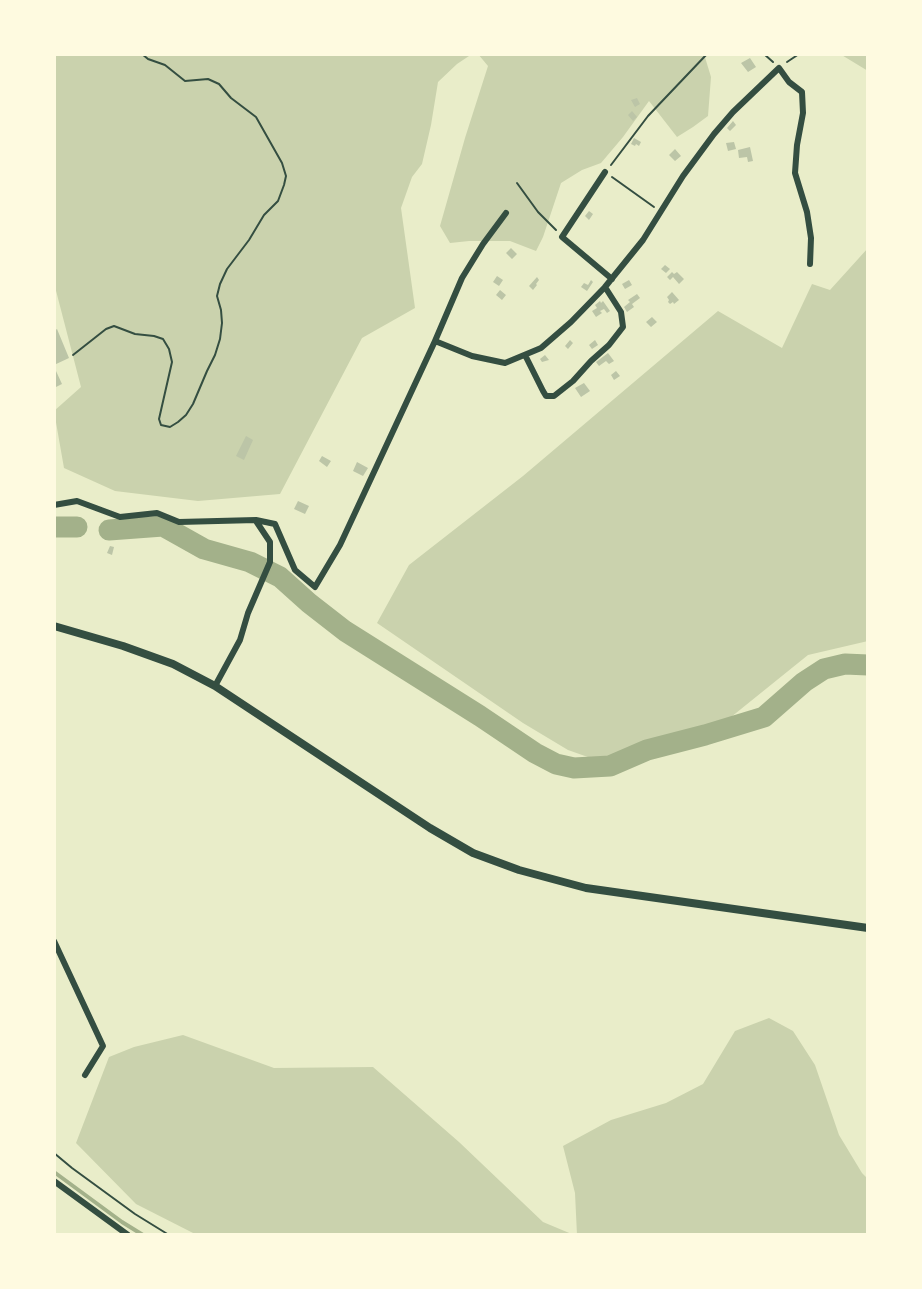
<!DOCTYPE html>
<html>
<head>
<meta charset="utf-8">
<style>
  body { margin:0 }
  #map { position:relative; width:922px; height:1289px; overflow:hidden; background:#e9edc9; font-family:Raleway,sans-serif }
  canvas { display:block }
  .frame { position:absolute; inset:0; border:56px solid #fefae0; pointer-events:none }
</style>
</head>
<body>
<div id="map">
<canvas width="922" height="1289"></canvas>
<div class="frame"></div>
</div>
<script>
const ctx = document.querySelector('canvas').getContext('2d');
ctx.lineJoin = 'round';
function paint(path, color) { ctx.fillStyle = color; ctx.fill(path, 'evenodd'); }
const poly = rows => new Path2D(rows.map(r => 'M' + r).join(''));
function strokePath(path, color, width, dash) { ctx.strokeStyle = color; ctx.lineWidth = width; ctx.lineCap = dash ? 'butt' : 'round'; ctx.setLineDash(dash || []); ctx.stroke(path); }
const green = poly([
  [54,54,472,54,457,64,438,82,431,125,422,164,412,177,401,208,415,308,362,338,280,494,198,501,115,491,64,468,54,411,81,387,54,283],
  [478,54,704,54,711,77,708,116,693,127,677,137,649,101,623,137,601,163,582,170,561,183,543,237,536,251,510,241,469,241,450,243,440,226,465,138,488,66],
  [840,54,868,54,868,71],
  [868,248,868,641,808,655,710,734,602,762,568,750,523,723,377,623,409,565,523,476,718,311,782,348,812,284,830,290],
  [769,1018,793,1031,815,1065,839,1135,862,1173,868,1179,868,1235,577,1235,575,1193,563,1146,611,1120,666,1103,703,1084,735,1031],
  [183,1035,274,1068,373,1067,459,1142,543,1222,574,1235,197,1235,136,1204,76,1143,109,1057,134,1047]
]);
const stream = poly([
  [54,1172,122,1222,143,1235]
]);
const river = poly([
  [54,527,77,527],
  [109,530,163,526,204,549,250,562,280,577,309,603,345,631,480,716,535,753,556,764,574,768,610,766,647,750,705,735,764,717,804,682,824,669,845,664,868,665]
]);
const building = poly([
  [750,58,756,67,748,72,741,63],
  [637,98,640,104,635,107,631,100],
  [632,111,637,117,633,121,628,115],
  [733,121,736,125,730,131,727,128],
  [634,138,641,142,639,146,636,144,635,146,631,144],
  [734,142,736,149,728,151,726,143],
  [750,147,753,161,748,162,747,157,739,158,738,150],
  [675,149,681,156,675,161,669,155],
  [589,211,593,214,589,220,585,216],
  [511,248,517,254,512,259,506,253],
  [665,265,670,269,666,273,661,269],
  [672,272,674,274,677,272,684,279,679,284,673,277,670,280,667,277],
  [497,276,503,280,499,286,493,282],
  [537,277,539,280,536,284,537,285,533,290,529,286],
  [591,280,593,282,587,291,581,287,584,283,588,285],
  [629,280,632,285,625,289,622,284],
  [500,290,506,295,502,300,496,295],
  [672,292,679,300,674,304,673,302,670,304,668,302,669,300,667,297],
  [637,294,640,298,632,304,634,307,627,312,624,307,630,302,628,300],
  [600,301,601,303,603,301,610,311,607,313,604,309,600,311,602,313,596,317,592,311,597,308,595,305],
  [652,317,657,322,651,327,646,322],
  [57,329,69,358,54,365,54,331],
  [570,340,573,343,568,349,565,346],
  [595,340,598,345,592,349,589,345],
  [608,353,614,361,609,364,606,361,599,366,596,362],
  [545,355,549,360,542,362,540,359],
  [56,371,62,384,54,388,54,372],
  [616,371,620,376,614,380,611,375],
  [584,383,590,391,581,397,575,388],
  [246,436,253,440,244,460,236,456],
  [322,456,331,461,327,467,319,461],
  [357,462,368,468,363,476,353,471],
  [298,501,309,506,305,514,294,509],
  [110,546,114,547,112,555,107,553]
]);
const path = poly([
  [764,54,773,62],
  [787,62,799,54],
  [611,165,648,116,707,54],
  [612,177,654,207],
  [517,183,538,212,556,230],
  [73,355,106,329,114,326,135,334,154,336,163,339,169,349,172,362,159,419,161,425,170,427,178,422,186,415,193,404,207,371,215,355,220,339,222,323,221,310,217,296,220,284,227,269,249,240,264,215,278,201,284,185,286,176,282,163,256,117,231,98,219,84,208,79,185,81,165,65,148,59,142,54],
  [54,1153,72,1168,135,1214,169,1235]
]);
const minor = poly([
  [605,172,562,237,612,279],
  [435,341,462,278,483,244,506,213],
  [525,355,543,391,546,396,554,396,573,381,591,361,609,345,623,327,621,312,605,287],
  [54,505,77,501,120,517,157,513,179,522,256,520,275,524,295,570,315,587,340,545,435,341,472,356,505,363,541,348,571,322,605,287,643,240,683,176,714,134,733,112,779,68,789,82,802,92,803,113,797,145,795,173,807,212,811,238,810,264],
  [215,686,240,640,248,613,270,562,270,542,256,521],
  [54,941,103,1046,85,1075],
  [54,1181,128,1235]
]);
const secondary = poly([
  [54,626,123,646,173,664,215,686,430,828,473,853,519,870,586,888,868,928]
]);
paint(green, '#cad2ad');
strokePath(stream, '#a3b18a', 4);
strokePath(river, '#a3b18a', 21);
paint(building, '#bcc5a7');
strokePath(path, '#344e41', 2);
strokePath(minor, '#344e41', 6);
strokePath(secondary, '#344e41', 8);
</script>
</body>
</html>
